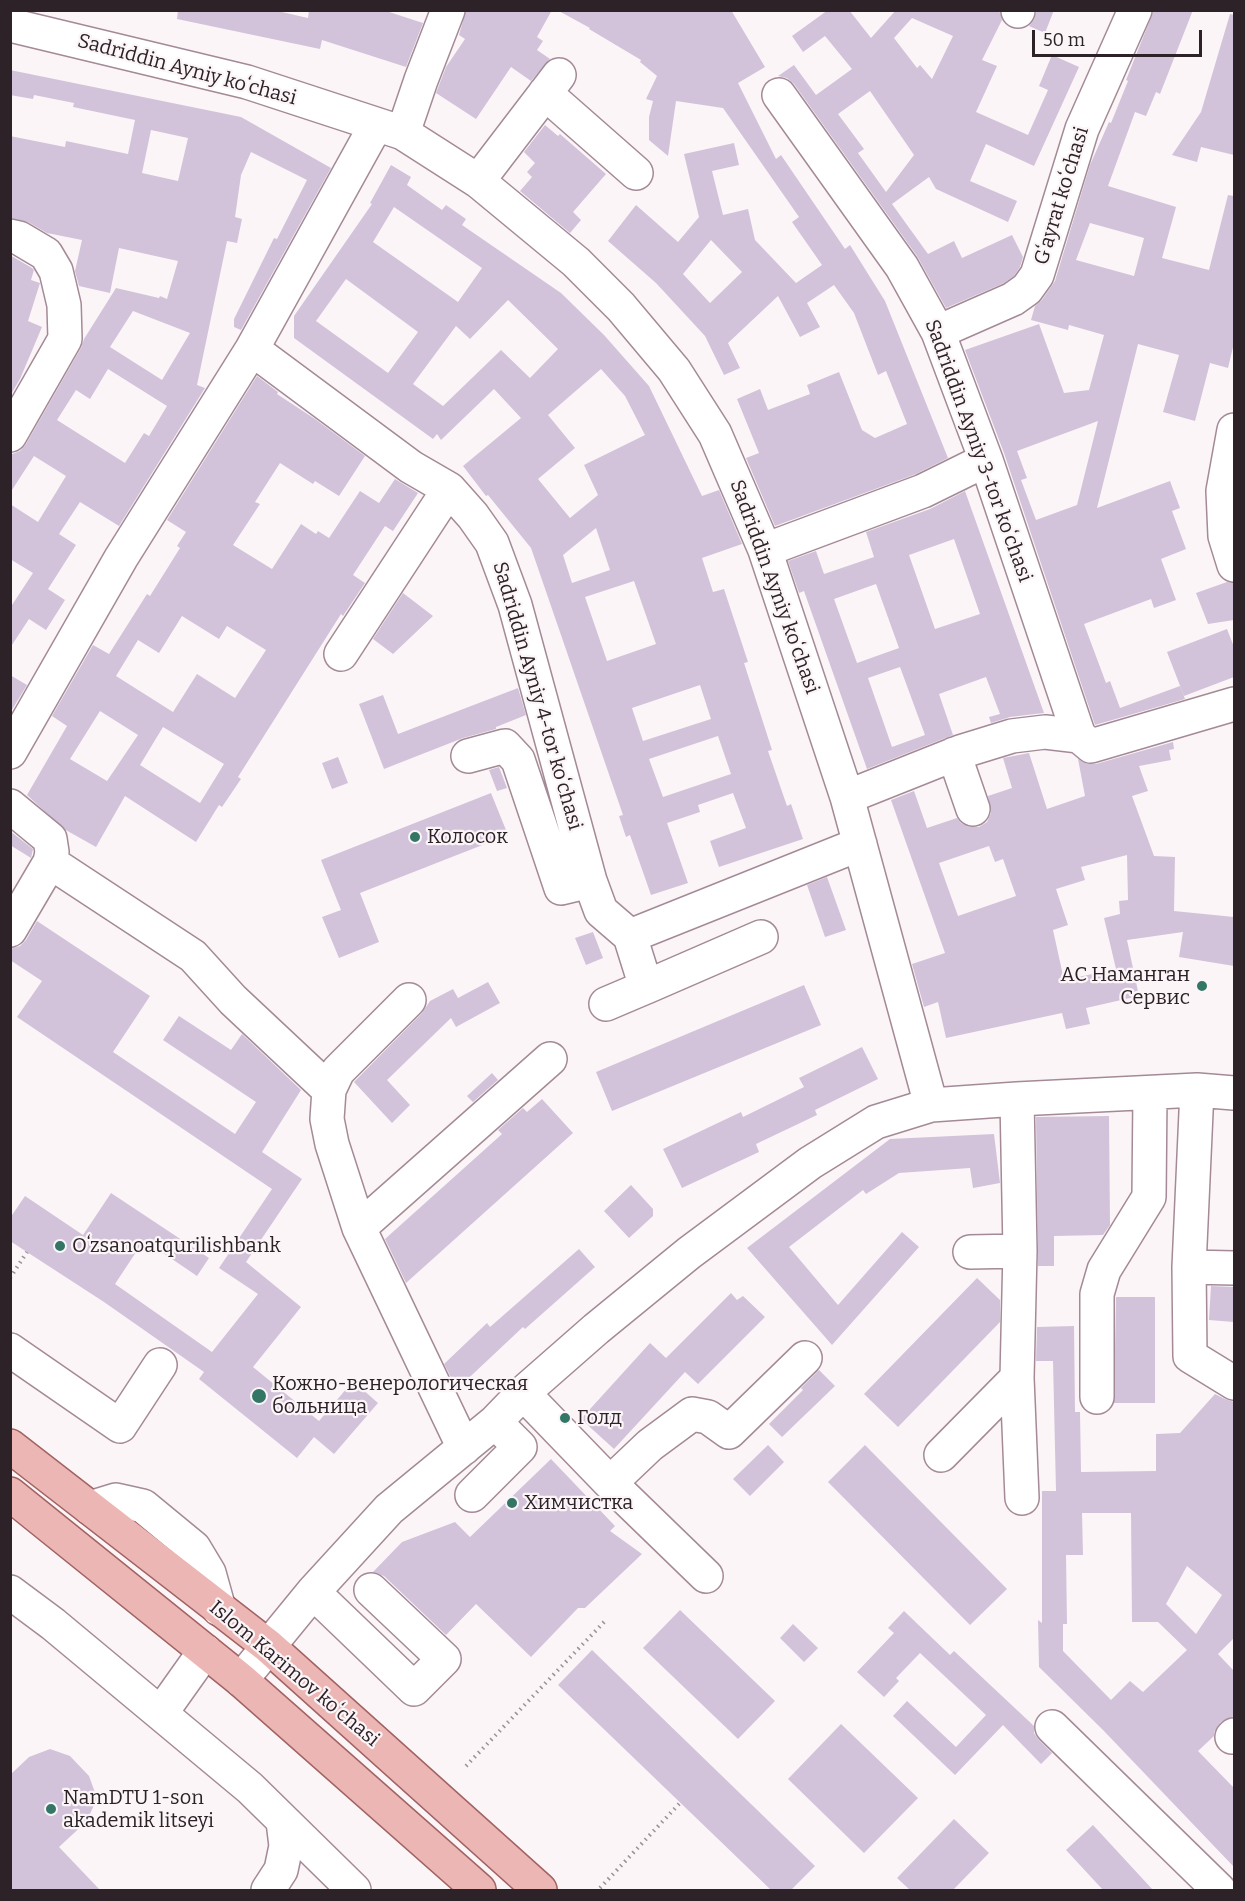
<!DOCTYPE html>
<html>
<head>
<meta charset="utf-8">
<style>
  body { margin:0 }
  #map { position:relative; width:1245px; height:1901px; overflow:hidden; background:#fbf5f8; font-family:Bitter,serif }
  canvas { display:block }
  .frame { position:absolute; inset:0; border:12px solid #2c2227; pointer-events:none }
  .scale { position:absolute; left:1032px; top:30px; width:170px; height:27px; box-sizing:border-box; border:3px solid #2c2227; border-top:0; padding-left:8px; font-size:18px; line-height:21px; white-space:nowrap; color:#2c2227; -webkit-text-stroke:4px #fbf5f8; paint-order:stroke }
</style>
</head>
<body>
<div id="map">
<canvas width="1245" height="1901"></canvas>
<div class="frame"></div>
<div class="scale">50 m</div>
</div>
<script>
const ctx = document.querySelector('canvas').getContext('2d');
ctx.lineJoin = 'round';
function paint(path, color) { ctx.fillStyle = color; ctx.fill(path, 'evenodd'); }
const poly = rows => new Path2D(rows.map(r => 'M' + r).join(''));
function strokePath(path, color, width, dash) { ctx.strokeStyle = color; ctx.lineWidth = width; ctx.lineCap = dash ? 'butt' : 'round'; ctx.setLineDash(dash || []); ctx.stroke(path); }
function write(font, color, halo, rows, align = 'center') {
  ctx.font = font + ' Bitter,serif'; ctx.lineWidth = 4.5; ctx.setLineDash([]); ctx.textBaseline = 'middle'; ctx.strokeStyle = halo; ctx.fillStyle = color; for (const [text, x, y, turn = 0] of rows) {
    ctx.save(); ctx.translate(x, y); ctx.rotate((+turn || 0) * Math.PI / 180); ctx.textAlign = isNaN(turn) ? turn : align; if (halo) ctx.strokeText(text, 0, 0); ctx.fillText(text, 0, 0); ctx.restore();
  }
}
const building = poly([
  [178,10,273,10,308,18,309,10,383,10,423,23,406,67,322,40,320,49,177,19],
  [466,10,552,10,537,37,543,41,537,50,550,59,531,81,511,67,476,119,436,93,446,67,465,39,459,35],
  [557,10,731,10,765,67,738,83,776,159,781,155,845,249,850,245,885,301,948,458,916,474,775,526,746,458,759,453,737,399,760,389,768,410,810,394,807,385,839,372,862,430,875,438,907,424,886,371,878,375,854,313,834,285,807,303,820,327,800,337,778,296,728,343,740,368,724,375,705,336,656,283,608,241,636,205,678,242,699,217,684,154,734,143,739,165,712,171,723,215,748,209,755,240,796,283,822,265,792,222,799,217,723,108,676,101,668,156,649,140,649,117,653,101,646,99,657,76,640,62,641,60,589,29,590,28],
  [711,240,742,272,710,303,683,274],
  [828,10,849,10,871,38,896,10,999,10,1002,20,982,60,997,66,976,112,1028,135,1048,90,1039,86,1052,55,1079,67,1034,166,986,144,970,181,1017,201,1008,222,936,189,929,177,892,204,928,254,954,241,962,258,1012,235,1023,257,1020,267,1014,276,1004,283,946,308,917,256,794,84,787,78,778,76,794,65,816,95,852,69,825,36,803,52,792,36],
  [912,18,953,36,932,79,920,65,917,68,894,38],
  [870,91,914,155,886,192,858,153,864,149,838,114],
  [1037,10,1054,10,1045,33,1029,26,1034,20],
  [1154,10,1193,10,1160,94,1156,92,1146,116,1135,112,1108,186,1176,207,1162,258,1209,270,1228,195,1234,196,1234,343,1228,368,1210,363,1195,421,1163,412,1179,355,1138,344,1097,508,1170,481,1180,508,1172,511,1186,549,1161,559,1176,600,1154,608,1151,599,1084,624,1106,683,1110,681,1120,708,1180,686,1185,699,1095,725,1004,453,965,350,1039,324,1064,393,1089,390,1104,335,1069,325,1068,330,1031,320,1035,306,1042,300,1055,281,1090,165,1109,122,1111,123,1128,81,1126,80],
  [1090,223,1144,238,1134,276,1076,260],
  [1098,421,1077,505,1036,520,1021,480,1027,478,1017,451],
  [1230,14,1234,15,1234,155,1201,147,1197,162,1172,155,1201,112],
  [10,70,241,117,331,168,241,330,234,327,234,319,274,238,277,239,307,180,251,152,241,175,235,217,242,219,237,243,227,241,197,385,205,388,119,526,80,502,59,534,76,545,48,589,65,600,46,630,29,619,10,648,10,608,33,573,10,559,10,504,38,522,66,476,34,456,10,493,10,455,20,451,26,444,81,348,84,339,116,288,159,298,160,296,167,299,178,261,119,248,110,293,79,286,75,271,82,240,47,233,28,222,10,218,10,136,65,147,66,141,128,154,135,120,73,107,74,103,34,95,33,99,10,95],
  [151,130,188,138,178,181,142,173],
  [133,311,190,333,162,380,110,347],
  [108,369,167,406,149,436,144,433,125,463,57,420,76,390,90,399],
  [545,125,558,136,560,134,606,174,573,212,581,220,570,233,520,191,532,177,527,172,535,163,524,152],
  [391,165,411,177,407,185,442,210,446,205,466,219,462,225,561,293,604,335,649,386,702,496,719,490,742,544,702,558,713,592,724,589,748,662,744,663,772,750,768,751,787,806,791,804,803,839,719,867,710,841,746,828,733,793,698,805,700,812,667,823,688,883,651,895,630,835,626,837,619,816,623,815,531,548,488,495,486,496,463,466,521,418,494,389,441,440,437,434,433,439,294,338,294,316,372,204,370,203],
  [394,207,482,268,458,302,373,242],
  [346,279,418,332,388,373,316,321],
  [508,300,558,349,530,378,501,350,443,406,413,384,456,326,470,339],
  [601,369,625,396,645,435,584,465,598,495,570,518,538,479,575,448,548,415],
  [596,528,610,570,572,583,563,555],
  [634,581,656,644,607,661,585,597],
  [700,685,711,719,643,741,632,708],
  [718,736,731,774,663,797,649,759],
  [10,255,32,268,34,270,31,280,40,283,28,321,42,327,20,379,10,396],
  [257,376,278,392,277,394,315,419,365,456,339,496,315,481,313,484,280,463,255,502,260,504,233,545,272,569,301,524,316,534,318,531,329,538,360,491,379,503,395,479,418,493,393,531,385,526,353,575,365,583,343,616,341,614,238,777,241,779,222,807,219,805,196,842,125,796,96,847,64,829,27,795,67,726,52,716,93,645,109,654,147,594,150,596,180,548,177,546,186,532,167,520],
  [182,616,219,639,227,626,266,650,235,698,197,674,173,712,116,676,138,640,159,653],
  [100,711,138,735,107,781,70,759],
  [163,727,224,764,200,803,140,765],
  [965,491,1044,713,1010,717,991,723,989,717,1000,714,986,677,939,694,953,735,867,769,804,591,799,593,788,561,816,551,824,574,874,557,866,532,930,509],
  [954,539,980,614,935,629,909,555],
  [876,584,899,648,857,663,834,599],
  [900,667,925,735,892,747,868,678],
  [1227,582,1234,583,1234,620,1208,624,1196,593],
  [403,593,433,616,393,654,373,639],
  [1227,629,1234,647,1234,677,1184,696,1167,652],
  [10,675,27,685,10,713],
  [518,688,526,715,496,727,496,729,463,738,384,769,359,704,383,695,398,734],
  [1173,742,1174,749,1169,750,1171,760,1139,766,1148,791,1132,796,1154,856,1175,857,1174,911,1234,917,1234,966,1179,957,1183,932,1127,940,1139,996,1086,1008,1090,1024,1066,1029,1062,1013,946,1038,938,1002,924,1007,912,964,945,953,891,800,914,791,927,828,957,818,961,823,969,827,979,827,987,822,991,813,988,796,1012,788,1003,758,1029,753,1047,809,1085,796,1078,759,1087,764,1096,764],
  [989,846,995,862,1003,859,1016,896,958,916,939,863],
  [1127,855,1128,900,1119,901,1120,914,1104,918,1116,969,1064,980,1053,930,1068,925,1056,889,1085,880,1081,867],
  [338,757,348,783,332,789,322,763],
  [499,767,507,788,497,791,489,770],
  [491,793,508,835,360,893,379,942,339,958,322,917,341,910,321,860],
  [10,831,33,849,31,858,10,845],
  [827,877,846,930,825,937,807,885],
  [37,921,150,996,113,1052,235,1134,256,1102,163,1040,179,1016,231,1050,242,1034,301,1090,262,1152,302,1179,246,1262,301,1307,253,1367,319,1421,353,1381,378,1403,334,1454,314,1437,297,1458,199,1379,204,1372,104,1302,10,1241,10,1218,25,1196,83,1235,111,1193,209,1258,197,1276,144,1240,115,1284,212,1352,258,1294,219,1268,272,1189,17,1017,42,981,10,960,10,949,20,946,26,940],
  [593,932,603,958,586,965,575,938],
  [488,982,500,1003,456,1027,451,1018,387,1080,410,1105,392,1123,354,1082,422,1013,430,1001,453,989,458,998],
  [804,985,821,1025,612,1111,596,1072],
  [862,1047,878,1079,815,1110,817,1115,756,1144,759,1152,682,1188,663,1149,741,1112,743,1117,804,1087,799,1078],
  [492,1073,498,1080,473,1102,467,1096],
  [542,1099,573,1133,406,1283,385,1239,502,1134,498,1130,523,1108,527,1112],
  [1109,1116,1110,1225,1103,1235,1054,1236,1054,1266,1038,1266,1036,1117],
  [994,1134,1000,1183,973,1188,970,1168,899,1173,866,1194,863,1190,789,1247,838,1305,902,1232,919,1247,832,1345,747,1248,890,1139],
  [631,1185,653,1209,653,1216,629,1238,604,1211],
  [579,1249,595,1267,525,1329,523,1327,457,1389,444,1364,487,1323,490,1327],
  [977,1278,1000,1300,1000,1322,898,1427,864,1394],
  [1211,1286,1234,1287,1234,1322,1209,1320],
  [731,1293,737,1300,743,1296,765,1317,698,1384,685,1372,614,1449,581,1419,650,1343,666,1358],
  [1116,1297,1155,1297,1155,1403,1114,1403],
  [1074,1326,1075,1412,1080,1412,1081,1472,1156,1471,1156,1434,1180,1433,1215,1394,1225,1399,1234,1402,1234,1638,1218,1654,1234,1671,1234,1716,1221,1722,1214,1732,1214,1736,1198,1751,1234,1788,1234,1867,1103,1730,1039,1667,1038,1620,1042,1623,1042,1491,1056,1491,1053,1361,1036,1361,1037,1327],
  [1082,1513,1131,1513,1132,1622,1158,1622,1187,1650,1143,1692,1130,1681,1111,1700,1063,1651,1063,1624,1067,1624,1066,1555,1083,1555],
  [1187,1566,1222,1595,1196,1634,1166,1604],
  [819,1370,835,1386,782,1437,769,1424,803,1390,801,1388],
  [768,1445,784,1462,750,1496,733,1479],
  [865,1445,1007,1589,970,1625,828,1482],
  [551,1459,615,1526,610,1531,642,1554,585,1608,578,1608,531,1657,476,1604,446,1635,384,1576,373,1572,402,1542,455,1522,470,1537],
  [680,1610,775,1701,738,1739,643,1648],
  [904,1611,950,1655,954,1651,1034,1726,1034,1733,1039,1740,1052,1753,1041,1764,1003,1725,955,1775,893,1716,907,1701,956,1747,986,1715,920,1653,896,1678,899,1681,884,1697,857,1672,894,1633,888,1628],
  [793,1624,818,1648,804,1662,780,1638],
  [592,1650,815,1866,791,1890,771,1890,558,1685],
  [841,1724,918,1798,864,1853,788,1779],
  [50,1749,70,1756,89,1776,97,1798,87,1821,59,1847,100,1890,10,1890,10,1775,29,1757],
  [954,1819,989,1853,953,1890,910,1890,897,1878],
  [1093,1825,1153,1890,1103,1890,1066,1850]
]);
const path = poly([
  [10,1278,27,1252],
  [466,1766,606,1620],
  [600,1888,680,1803]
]);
const minor = poly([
  [1018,11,1018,10],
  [10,25,247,82,403,133,478,181,576,262,621,307,674,370,715,434,765,550,847,797,931,1105],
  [545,93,636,173],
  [779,95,902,267,938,332,986,460,1079,736],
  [376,125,252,349,411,467,449,489,473,516,492,543,515,605,590,881,601,911,630,936,860,844],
  [403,133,421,80,448,10],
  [478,181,559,75],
  [10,236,19,238,46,254,56,271,64,305,65,339,10,435],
  [938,332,1013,299,1027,289,1037,275,1082,129,1135,10],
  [1234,430,1223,491,1225,536,1234,565],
  [765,550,923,491,986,460],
  [341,654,449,489],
  [10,752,121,558,252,349],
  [954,754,973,809],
  [468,756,505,746,518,760,561,888,590,881],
  [847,797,960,752,1012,736,1045,732,1079,736,1091,746,1234,704],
  [10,806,50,839,52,852,50,862,10,930],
  [50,862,193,956,233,1000,329,1090],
  [630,936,646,987,761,937],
  [409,1000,338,1071,329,1090,327,1119,332,1144,359,1228,464,1448],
  [606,1004,646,987],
  [1197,1090,1189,1267,1190,1356,1234,1383],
  [1017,1099,1020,1251,1017,1378,1022,1498],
  [359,1228,550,1059],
  [970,1252,1020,1251],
  [1189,1267,1234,1268],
  [10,1350,120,1426,160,1365],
  [523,1393,610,1483,650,1445,692,1414,708,1417,729,1432,805,1358],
  [1097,1397,1097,1294,1104,1270,1149,1197,1150,1093],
  [941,1455,1017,1378],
  [610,1483,706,1576],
  [472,1495,520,1447,495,1422],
  [90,1508,116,1500,143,1506,194,1548,209,1573,219,1609],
  [10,1592,53,1624,250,1788,354,1890],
  [313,1592,414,1689,444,1659,371,1590],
  [241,1680,313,1592,389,1509,495,1422,523,1393,596,1329,689,1253,810,1163,876,1122,931,1105,1017,1099,1197,1090,1234,1093],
  [161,1713,205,1651],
  [1052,1727,1219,1890],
  [1232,1737,1234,1735],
  [268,1890,281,1870,286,1846,283,1821]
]);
const major = poly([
  [10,1446,268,1646,540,1890],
  [10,1494,241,1680,479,1890]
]);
const markers = [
  [415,837,6,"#347666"],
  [1202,986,6,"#347666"],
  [60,1246,6,"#347666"],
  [259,1396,8,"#347666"],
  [565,1418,6,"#347666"],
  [512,1503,6,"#347666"],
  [51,1809,6,"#347666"]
];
const streetNames = [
  ["Sadriddin Ayniy koʻchasi",187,70,15],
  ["Gʻayrat koʻchasi",1062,196,-73],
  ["Sadriddin Ayniy 3-tor koʻchasi",978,451,70],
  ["Sadriddin Ayniy koʻchasi",774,587,70],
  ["Sadriddin Ayniy 4-tor koʻchasi",537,696,74],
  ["Islom Karimov koʻchasi",294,1674,40]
];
const poiNames = [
  ["Колосок",427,837],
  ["АС Наманган",1190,975,"right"],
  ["Сервис",1190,998,"right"],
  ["Oʻzsanoatqurilishbank",72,1246],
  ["Кожно-венерологическая",272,1384],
  ["больница",272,1407],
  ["Голд",577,1418],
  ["Химчистка",524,1503],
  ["NamDTU 1-son",63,1798],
  ["akademik litseyi",63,1821]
];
paint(building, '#d2c3da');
strokePath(minor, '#a48a96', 36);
strokePath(major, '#a16362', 36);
strokePath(path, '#999195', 4, [1.5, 4.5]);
strokePath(minor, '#fff', 33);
strokePath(major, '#ecb6b4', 33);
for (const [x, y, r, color] of markers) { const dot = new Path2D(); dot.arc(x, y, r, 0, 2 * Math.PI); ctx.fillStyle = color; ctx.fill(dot); strokePath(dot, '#fbf5f8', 2); }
write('20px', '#2c2227', '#fbf5f8', streetNames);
write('20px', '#2c2227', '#fbf5f8', poiNames, 'left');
</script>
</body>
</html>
